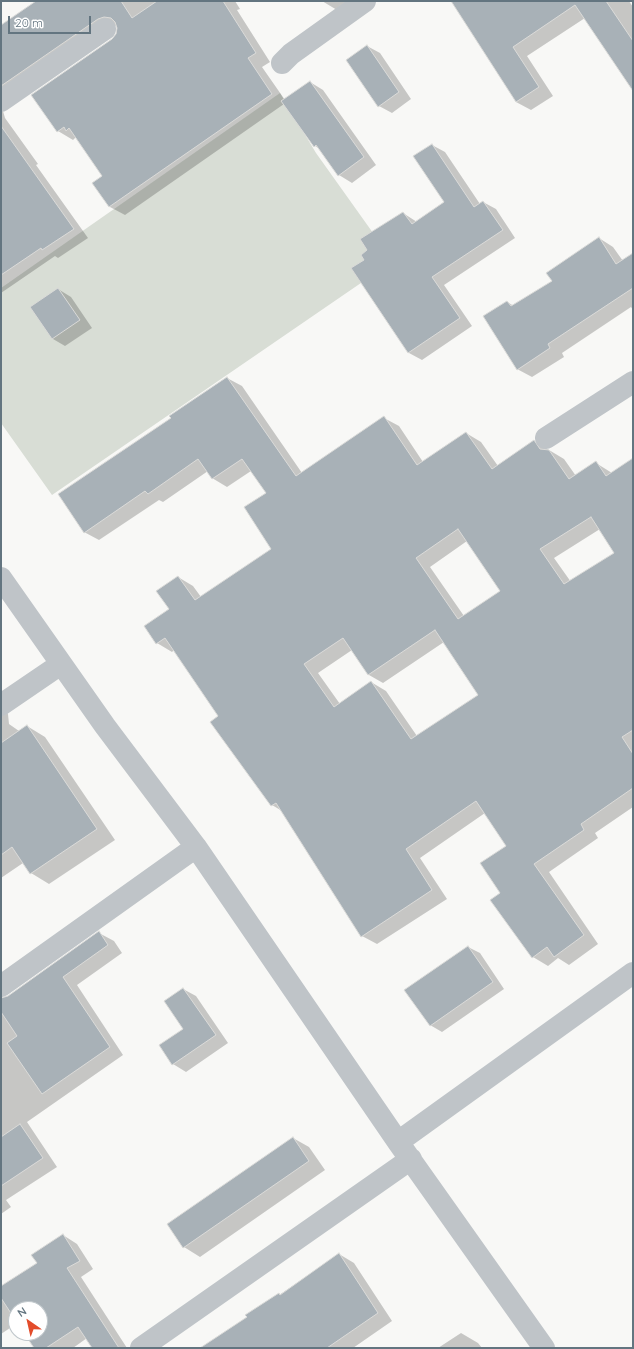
<!DOCTYPE html>
<html>
<head>
<meta charset="utf-8">
<style>
  body { margin:0 }
  #map { position:relative; width:634px; height:1349px; overflow:hidden; background:#f8f8f6; font-family:Quicksand,sans-serif }
  canvas { display:block }
  .frame { position:absolute; inset:0; border:2px solid #637580; pointer-events:none }
  .north { position:absolute; left:8px; top:1301px; width:40px; height:40px; box-sizing:border-box; background:#fff; border:1px solid #c1c8cc; border-radius:50%; rotate:326deg; font-size:11px; font-weight:700; line-height:16px; text-align:center; color:#637580 }
  .north::after { content:''; display:block; margin:auto; width:14px; height:18px; background:#e34c2b; clip-path:polygon(50% 0,100% 100%,50% 72%,0 100%) }
  .scale { position:absolute; left:8px; top:16px; width:83px; height:18px; box-sizing:border-box; border:2px solid #637580; border-top:0; padding-left:5px; font-size:12px; line-height:14px; white-space:nowrap; color:#637580; -webkit-text-stroke:3px #fff; paint-order:stroke }
</style>
</head>
<body>
<div id="map">
<canvas width="634" height="1349"></canvas>
<div class="frame"></div>
<div class="north">N</div>
<div class="scale">20 m</div>
</div>
<script>
const ctx = document.querySelector('canvas').getContext('2d');
ctx.lineJoin = 'round';
function paint(path, color) { ctx.fillStyle = color; ctx.fill(path, 'evenodd'); }
const poly = rows => new Path2D(rows.map(r => 'M' + r).join(''));
function strokePath(path, color, width, dash) { ctx.strokeStyle = color; ctx.lineWidth = width; ctx.lineCap = dash ? 'butt' : 'round'; ctx.setLineDash(dash || []); ctx.stroke(path); }
const green = poly([
  [280,93,316,153,393,261,52,495,1,423,1,288]
]);
const shadow = poly([
  [34,1,235,1,240,9,237,10,270,62,262,67,285,100,310,82,323,90,376,165,352,183,339,175,320,149,315,146,284,104,125,215,110,207,94,183,103,177,76,137,73,140,58,131,117,35,117,25,113,27,3,111,5,118,38,164,36,165,88,238,58,258,55,256,1,293,1,26,35,3],
  [322,1,350,1,337,10],
  [452,1,629,1,633,7,633,83,585,18,527,56,553,96,531,110,516,102],
  [367,46,380,53,411,99,392,113,379,106],
  [432,145,445,152,480,204,483,202,496,209,515,238,444,285,472,326,422,360,409,353,352,269,366,260,369,250,403,213,417,222,446,202],
  [599,238,613,247,623,261,633,254,633,310,631,307,562,353,564,357,532,377,517,369,507,302,514,306,553,281],
  [58,289,71,297,92,328,65,346,53,339,31,307],
  [227,378,242,386,302,473,384,418,399,426,423,462,466,433,481,442,498,466,534,441,564,459,576,476,596,463,612,473,633,459,633,807,595,833,598,838,549,872,598,944,569,965,558,958,548,966,533,957,501,893,507,846,485,813,420,858,447,899,377,944,362,936,282,811,272,805,219,716,174,650,172,652,157,643,171,609,178,577,193,586,201,597,272,549,267,493,251,471,227,487,212,478,208,471,163,502,159,500,99,540,84,532,172,419],
  [600,529,616,553,571,582,554,558],
  [467,541,501,591,464,616,430,567],
  [444,642,480,695,417,736,386,691,371,682,340,704,318,673,352,650,369,675,383,683],
  [1,704,8,714,9,724,19,731,27,726,45,737,115,840,49,884,31,873,23,863,1,878],
  [99,933,114,941,122,953,77,985,123,1055,27,1122,57,1167,6,1200,11,1207,1,1214,1,971,9,983,3,996,4,999],
  [468,947,480,953,504,989,442,1032,430,1025],
  [183,989,196,996,228,1043,186,1072,173,1064,160,1045,185,1029],
  [293,1138,309,1147,325,1170,200,1257,184,1247],
  [63,1235,77,1244,93,1269,81,1277,127,1348,93,1348,87,1338,73,1348,35,1348,25,1333,40,1333,40,1309,16,1309,16,1324,1,1334,1,1288,38,1263],
  [339,1254,354,1263,392,1321,353,1348,202,1348],
  [461,1333,478,1343,482,1348,438,1348]
]);
const building = poly([
  [36,1,121,1,132,18,157,1,223,1,256,53,248,58,272,94,109,207,92,183,102,176,69,128,66,131,64,127,57,132,31,95,112,39,116,34,117,28,115,22,111,18,104,17,98,19,1,86,1,25,36,1],
  [451,1,606,1,633,41,633,91,575,5,513,47,539,87,516,102,451,1],
  [367,45,399,92,378,107,346,60,367,45],
  [310,81,364,157,338,176,316,145,314,147,281,101,310,81],
  [1,126,74,229,42,250,41,248,1,275,1,126],
  [432,144,474,207,483,201,503,230,432,277,460,318,408,353,351,268,364,260,361,255,367,250,360,239,403,212,412,224,444,202,413,156,432,144],
  [599,237,616,264,633,253,633,288,548,344,550,348,517,370,483,316,507,301,511,306,552,281,546,273,599,237],
  [58,288,80,320,52,339,30,307,58,288],
  [227,377,296,476,384,416,417,465,466,432,492,469,534,440,540,449,549,450,569,479,596,461,606,476,633,458,633,730,622,737,633,754,633,788,581,824,584,830,534,864,584,935,554,957,547,947,532,958,490,900,500,893,480,863,506,846,476,801,406,849,432,890,361,937,276,803,271,806,210,722,218,716,165,638,156,644,144,626,169,609,156,591,178,576,195,600,271,549,244,507,266,493,242,459,212,479,198,459,148,494,145,491,84,533,58,494,171,418,169,416,227,377],
  [591,517,614,553,564,584,540,549,591,517],
  [458,529,500,591,458,619,416,558,458,529],
  [435,630,478,695,411,739,371,681,334,707,304,664,343,638,368,675,435,630],
  [27,725,97,829,30,874,12,847,1,855,1,743,27,725],
  [99,931,108,945,63,977,110,1047,42,1094,7,1043,17,1036,1,1012,1,998,8,996,99,931],
  [468,946,493,982,430,1026,404,990,468,946],
  [183,988,216,1035,172,1065,159,1045,183,1029,164,1001,183,988],
  [20,1124,43,1158,1,1186,1,1137,20,1124],
  [293,1137,309,1161,183,1248,167,1224,293,1137],
  [63,1234,80,1261,67,1268,119,1348,92,1348,78,1327,46,1348,34,1348,24,1333,40,1333,40,1309,16,1309,16,1321,1,1298,1,1286,37,1263,31,1255,63,1234],
  [339,1253,378,1313,327,1348,200,1348,247,1317,245,1315,279,1293,280,1295,339,1253]
]);
const minor = poly([
  [282,63,291,54,365,1],
  [1,101,105,29],
  [546,438,633,382],
  [1,578,105,726,196,847,398,1142,544,1348],
  [1,705,61,664],
  [1,986,196,847],
  [398,1142,633,973],
  [141,1348,411,1159]
]);
paint(green, '#d8ddd5');
paint(shadow, '#0003');
paint(building, '#a8b1b7');
strokePath(building, '#dadad8', 1);
strokePath(minor, '#bfc4c8', 22);
</script>
</body>
</html>
